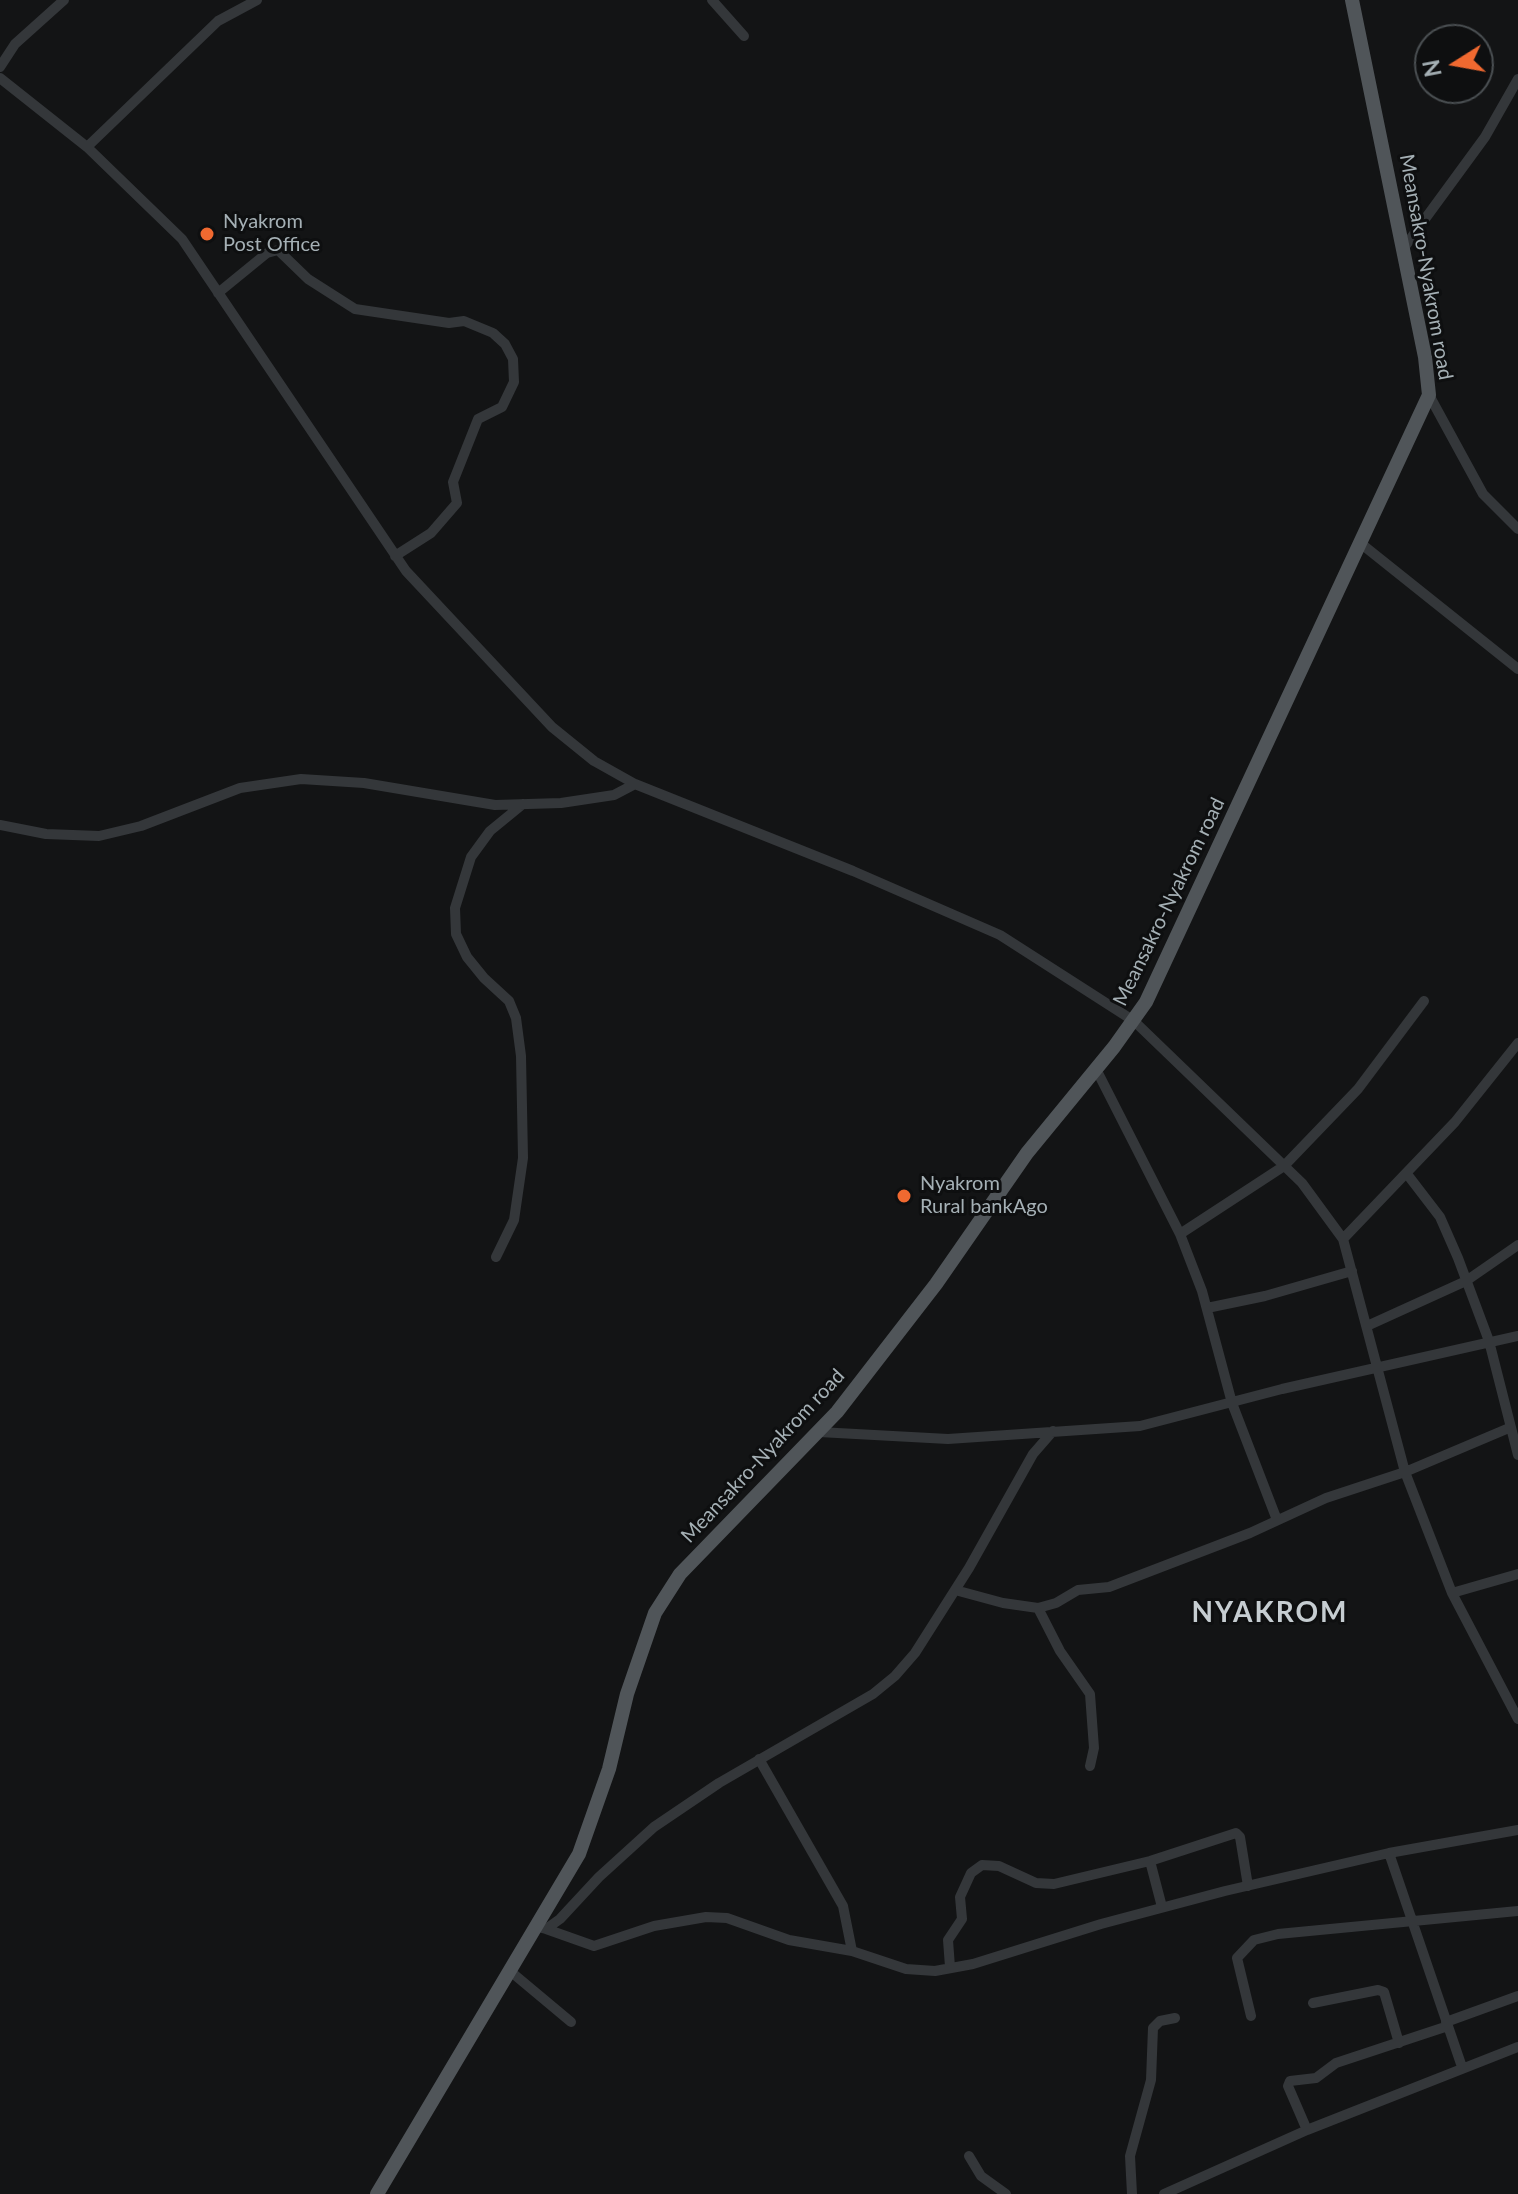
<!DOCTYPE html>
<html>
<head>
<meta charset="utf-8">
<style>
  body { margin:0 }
  #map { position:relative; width:1518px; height:2194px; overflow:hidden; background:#131415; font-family:Lato,sans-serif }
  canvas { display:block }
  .north { position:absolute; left:1414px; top:24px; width:80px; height:80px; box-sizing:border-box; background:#0e0f10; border:2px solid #4a4f52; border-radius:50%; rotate:259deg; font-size:22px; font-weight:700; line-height:32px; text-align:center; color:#a5b0b5 }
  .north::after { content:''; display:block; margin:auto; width:28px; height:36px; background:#f06930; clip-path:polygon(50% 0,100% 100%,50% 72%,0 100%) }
</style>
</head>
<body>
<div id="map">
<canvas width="1518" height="2194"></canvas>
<div class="north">N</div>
</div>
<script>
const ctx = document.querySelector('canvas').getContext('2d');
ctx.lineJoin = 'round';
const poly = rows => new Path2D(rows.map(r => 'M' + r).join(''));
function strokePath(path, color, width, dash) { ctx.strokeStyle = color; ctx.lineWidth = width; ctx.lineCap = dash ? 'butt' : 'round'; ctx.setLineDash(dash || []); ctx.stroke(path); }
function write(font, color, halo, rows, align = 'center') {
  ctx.font = font + ' Lato,sans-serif'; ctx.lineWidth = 6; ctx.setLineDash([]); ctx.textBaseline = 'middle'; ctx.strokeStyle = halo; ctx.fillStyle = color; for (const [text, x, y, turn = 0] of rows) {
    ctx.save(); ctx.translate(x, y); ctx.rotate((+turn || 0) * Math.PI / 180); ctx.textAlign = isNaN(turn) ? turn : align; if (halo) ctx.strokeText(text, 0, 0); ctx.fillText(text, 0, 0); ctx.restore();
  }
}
const minor = poly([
  [712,0,744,36],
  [0,67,15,44,64,0],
  [0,78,87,147,182,239,406,571,552,727,594,761,635,784,853,871,1000,935,1134,1021,1302,1183,1343,1239,1405,1472,1452,1593,1518,1719],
  [87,147,218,21,257,0],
  [1403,249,1485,137,1518,79],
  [218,293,267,253,278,250,308,279,355,309,449,323,464,321,493,333,505,344,513,359,514,382,502,407,478,419,453,482,457,503,431,533,395,556],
  [1429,395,1483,494,1518,529],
  [1359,542,1518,669],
  [0,825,46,834,99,836,141,826,240,788,301,779,364,783,495,805,561,803,614,795,635,784],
  [1096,1069,1180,1234,1202,1291,1232,1403,1277,1520],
  [1407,1174,1440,1217,1458,1258,1489,1341,1518,1455],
  [1180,1234,1284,1166,1358,1089,1424,1001],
  [1343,1239,1455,1122,1518,1043],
  [496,1257,514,1220,523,1158,521,1056,516,1018,509,1001,484,978,467,957,456,934,455,908,471,857,490,831,523,804],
  [1207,1308,1265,1296,1352,1271],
  [1367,1326,1466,1281,1518,1245],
  [819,1432,948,1439,1140,1426,1282,1389,1518,1336],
  [955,1590,1003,1603,1038,1608,1056,1603,1078,1590,1109,1587,1250,1533,1326,1498,1405,1472,1509,1428],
  [1452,1593,1518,1574],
  [1038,1608,1060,1651,1090,1694,1094,1748,1090,1766],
  [759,1759,843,1906,852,1951],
  [1389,1853,1462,2067],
  [1150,1861,1162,1907],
  [542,1928,546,1929,560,1919,599,1877,654,1827,719,1783,873,1694,895,1676,915,1653,969,1568,1033,1454,1053,1431],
  [546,1929,594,1946,654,1926,706,1917,727,1918,789,1940,852,1951,906,1969,935,1971,973,1964,1101,1924,1225,1891,1389,1853,1518,1830],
  [950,1967,948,1940,962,1919,960,1897,971,1873,982,1865,999,1866,1036,1883,1054,1884,1150,1861,1236,1833,1240,1837,1248,1886],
  [510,1971,571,2022],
  [1313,2003,1378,1990,1384,1992,1399,2043],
  [1251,2016,1237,1958,1254,1940,1278,1934,1518,1911],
  [1446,2022,1518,1996],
  [1307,2130,1288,2086,1290,2081,1316,2078,1336,2063,1448,2026],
  [969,2156,981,2176,1006,2194],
  [1132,2194,1130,2156,1151,2080,1153,2028,1160,2021,1175,2018],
  [1164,2194,1307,2130,1518,2047]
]);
const major = poly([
  [377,2194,579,1854,609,1769,627,1694,655,1613,680,1574,837,1412,936,1284,1027,1153,1114,1047,1146,1002,1429,395,1425,357,1352,0]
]);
const markers = [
  [207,234,8,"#f06930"],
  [904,1196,8,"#f06930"]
];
const poiNames = [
  ["Nyakrom",223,222],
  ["Post Office",223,245],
  ["Nyakrom",920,1184],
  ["Rural bankAgo",920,1207]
];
const streetNames = [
  ["Meansakro-Nyakrom road",1426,267,80],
  ["Meansakro-Nyakrom road",1169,902,-64],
  ["Meansakro-Nyakrom road",763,1456,-47]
];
const districtNames = [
  ["NYAKROM",1270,1613]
];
strokePath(minor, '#34373a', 10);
strokePath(major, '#505559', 14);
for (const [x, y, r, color] of markers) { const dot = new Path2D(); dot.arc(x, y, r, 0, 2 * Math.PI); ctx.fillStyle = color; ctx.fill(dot); strokePath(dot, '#0e0f10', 3); }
write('20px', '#a5b0b5', '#0e0f10', poiNames, 'left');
write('20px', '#a5b0b5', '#0e0f10', streetNames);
ctx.letterSpacing = '2px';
write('bold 28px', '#c6cdd1', '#0e0f10', districtNames);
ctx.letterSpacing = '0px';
</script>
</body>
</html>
